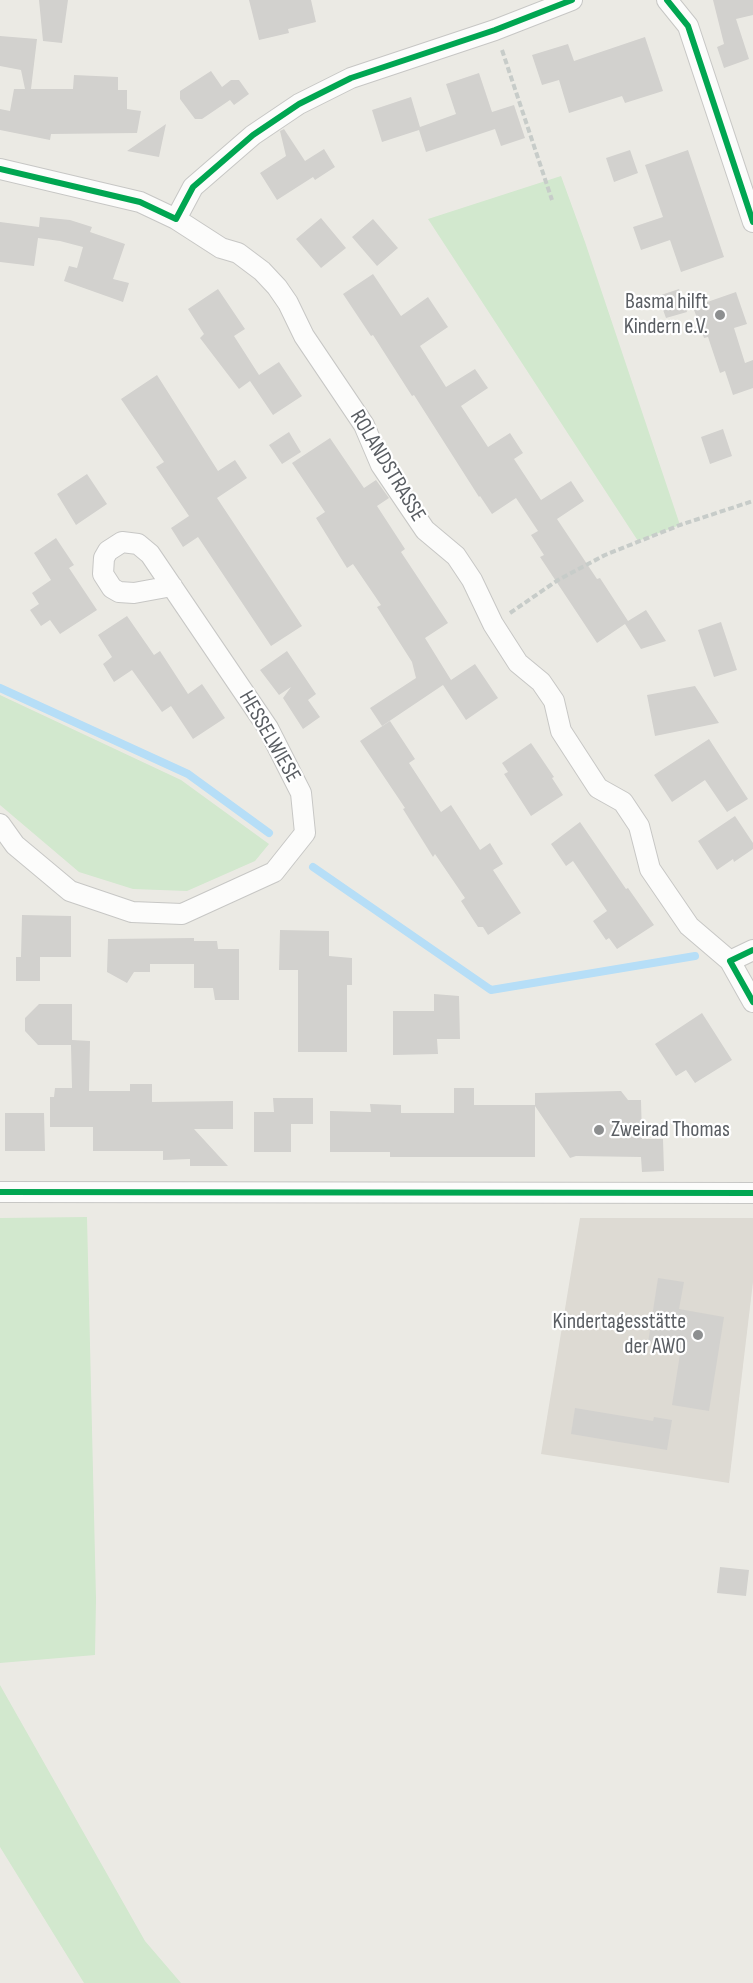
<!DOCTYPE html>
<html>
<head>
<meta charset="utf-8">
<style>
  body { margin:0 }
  canvas { display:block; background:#ebeae4 }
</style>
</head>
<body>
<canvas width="753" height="1983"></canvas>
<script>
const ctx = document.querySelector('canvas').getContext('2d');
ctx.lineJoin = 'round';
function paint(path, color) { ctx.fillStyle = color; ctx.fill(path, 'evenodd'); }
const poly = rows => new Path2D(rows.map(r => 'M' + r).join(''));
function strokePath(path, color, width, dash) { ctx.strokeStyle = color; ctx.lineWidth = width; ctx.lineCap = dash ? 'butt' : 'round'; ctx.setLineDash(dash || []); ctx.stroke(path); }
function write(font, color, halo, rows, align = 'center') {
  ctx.font = font + ' "Sofia Sans Condensed",sans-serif'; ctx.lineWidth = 4.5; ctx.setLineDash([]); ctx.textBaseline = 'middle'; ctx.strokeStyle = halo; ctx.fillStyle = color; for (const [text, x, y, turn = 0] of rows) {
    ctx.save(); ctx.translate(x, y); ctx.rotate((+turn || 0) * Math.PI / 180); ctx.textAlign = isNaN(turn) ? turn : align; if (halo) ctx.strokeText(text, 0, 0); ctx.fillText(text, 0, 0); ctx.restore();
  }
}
const education = poly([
  [580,1218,753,1218,753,1282,729,1483,541,1454]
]);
const green = poly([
  [561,176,585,242,680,525,638,541,428,219],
  [0,695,181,780,269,844,255,861,187,891,133,889,79,872,0,805],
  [87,1217,96,1599,95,1655,0,1663,0,1218],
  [0,1685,145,1941,181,1983,84,1983,0,1847]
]);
const stream = poly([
  [0,688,188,774,269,833],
  [313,867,491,990,695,956]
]);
const building = poly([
  [39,0,68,0,62,43,43,41],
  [249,0,311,0,316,22,288,29,289,33,259,40],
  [713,0,753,0,753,15,736,19,749,59,724,68,717,47,724,44],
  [0,36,37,39,31,89,73,89,74,75,118,77,118,90,127,90,127,109,141,111,137,133,51,134,50,140,0,130,0,109,10,111,14,89,25,89,21,70,0,66],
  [645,37,663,91,625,103,622,96,569,113,559,80,542,85,532,55,568,44,574,61],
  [211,71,222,87,231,80,239,80,249,94,234,105,230,100,202,119,195,119,180,99,180,91],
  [479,73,492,112,514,105,525,138,501,146,495,129,426,152,419,130,382,142,372,110,411,97,420,127,456,114,446,84],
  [166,124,159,157,127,151],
  [284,129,305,161,324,149,335,167,315,180,313,177,277,200,260,173,286,156,280,131],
  [630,150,638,173,614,182,606,158],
  [688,150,724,257,681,272,670,240,641,250,633,227,663,217,645,165],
  [40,217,70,220,92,227,90,232,125,244,113,279,129,283,123,302,64,281,69,266,77,268,83,247,60,241,38,238,34,266,0,262,0,222,39,227],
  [321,218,346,248,321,268,296,239],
  [373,219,398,248,377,266,352,237],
  [373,274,401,316,428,297,448,327,420,346,446,387,475,369,488,388,461,406,488,447,510,433,523,453,514,459,541,500,571,481,584,501,557,519,597,579,600,578,628,621,646,610,666,641,641,649,625,624,597,643,540,557,544,555,531,535,538,531,516,498,492,514,480,496,479,497,414,395,412,396,373,335,371,336,343,294],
  [218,289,245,329,234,336,259,375,279,362,302,396,273,415,250,381,239,389,200,338,204,334,188,309],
  [679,289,687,312,666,318,658,296],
  [736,292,747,324,734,328,745,363,753,360,753,388,733,395,725,371,720,373,708,337,704,338,693,307],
  [157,375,218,471,235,460,247,478,217,498,302,626,271,646,198,537,183,547,171,528,189,516,156,467,164,462,121,399],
  [723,429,732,456,710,464,701,437],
  [289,432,301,452,282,464,269,445],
  [330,438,364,488,376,480,389,498,377,506,405,549,401,552,448,623,425,638,451,680,475,664,498,698,466,720,443,685,382,726,370,708,416,678,412,662,377,607,381,605,353,564,347,568,316,518,325,512,292,463],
  [87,474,107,504,76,525,57,494],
  [56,538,74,565,69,568,97,610,60,634,50,620,41,626,30,610,39,604,32,593,51,580,34,553],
  [127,616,154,655,160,651,188,694,202,684,225,718,193,739,171,706,162,712,132,670,114,682,103,664,112,657,98,635],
  [721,622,737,670,714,677,698,630],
  [287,651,316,694,308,700,320,717,303,729,283,698,291,687,279,695,260,670],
  [695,686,719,723,655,736,647,695],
  [390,721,415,759,409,763,441,812,451,805,480,850,490,843,503,864,493,870,521,913,488,935,483,927,478,927,461,901,465,898,435,854,433,857,403,809,405,808,360,741],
  [709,739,748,799,727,812,705,780,672,802,654,775],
  [531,743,554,777,552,778,563,795,531,816,504,774,508,772,502,763],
  [735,816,753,843,753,849,734,862,733,859,717,870,698,841],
  [580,822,626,889,628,888,654,925,617,949,609,938,606,940,593,921,607,911,573,861,566,866,551,844],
  [22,915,71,916,71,957,40,957,40,981,16,981,16,957,21,957],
  [280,930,329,931,329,956,352,958,352,985,347,985,347,1052,298,1052,298,970,279,970],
  [194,938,194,941,217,941,218,949,239,949,239,1000,215,1000,213,988,194,988,194,964,150,964,150,972,134,972,127,983,107,972,108,939],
  [434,994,459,996,460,1039,437,1039,438,1054,393,1055,393,1011,434,1011],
  [39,1004,72,1004,72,1040,90,1041,89,1091,130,1091,130,1084,152,1084,152,1102,233,1101,233,1129,194,1129,228,1166,190,1166,190,1159,163,1160,163,1151,93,1151,93,1127,50,1127,50,1097,54,1097,55,1088,72,1088,71,1045,38,1045,25,1031,25,1018],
  [702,1013,732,1060,695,1083,686,1070,676,1076,655,1044],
  [454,1088,474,1088,474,1105,535,1105,535,1093,621,1091,628,1100,641,1100,642,1139,663,1139,664,1171,642,1172,641,1157,576,1156,570,1158,535,1106,535,1157,390,1157,390,1152,330,1152,330,1111,371,1112,370,1104,401,1105,401,1113,454,1113],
  [273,1098,313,1098,313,1124,291,1124,291,1152,254,1152,254,1112,274,1112],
  [5,1113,44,1113,45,1151,5,1151],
  [658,1278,684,1282,679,1309,724,1317,709,1411,672,1405,681,1348,648,1343],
  [575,1408,653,1421,654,1417,672,1420,667,1450,571,1434],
  [720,1567,749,1570,746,1596,717,1593]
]);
const path = poly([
  [502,50,552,200],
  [510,613,558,580,605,555,680,525,753,501]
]);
const street = poly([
  [667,0,688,26,753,222],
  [0,169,140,202,176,219,221,248,238,253,262,271,277,287,288,303,304,336,364,425,381,465,425,530,456,556,472,580,493,624,518,663,541,682,554,701,561,731,598,788,623,802,639,826,650,869,689,926,730,961,753,1002],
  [176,219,193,187,253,135,299,104,351,78,495,30,572,0],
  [0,824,15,845,70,891,132,912,182,914,274,872,305,833,301,793,268,728,150,554,138,544,122,542,108,551,104,558,103,574,112,588,119,592,134,593,172,586],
  [730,961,753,950],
  [0,1192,753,1193]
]);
const bus1 = poly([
  [667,0,688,26,753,222],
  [0,169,140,202,176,219,193,187,253,135,299,104,351,78,495,30,572,0],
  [753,950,730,961,753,1002],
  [0,1192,753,1193]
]);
const markers = [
  [720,315,6,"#8d8f90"],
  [599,1130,6,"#8d8f90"],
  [698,1335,6,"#8d8f90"]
];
const poiNames = [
  ["Basma hilft",708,302],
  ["Kindern e.V.",708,327],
  ["Zweirad Thomas",611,1130,"left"],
  ["Kindertagesstätte",686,1322],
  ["der AWO",686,1347]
];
const streetNames = [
  ["ROLANDSTRASSE",387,466,59],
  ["HESSELWIESE",269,737,60]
];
paint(education, '#dddad3');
paint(green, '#d2e8ce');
strokePath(stream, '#b6def7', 8);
paint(building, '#d2d1ce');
strokePath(street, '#c7c7c5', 22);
strokePath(path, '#c7ccc9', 4, [6, 3]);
strokePath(street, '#fcfcfb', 20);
strokePath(bus1, '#00a651', 6);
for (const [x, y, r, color] of markers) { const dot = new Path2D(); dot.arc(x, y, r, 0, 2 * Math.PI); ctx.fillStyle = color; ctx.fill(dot); strokePath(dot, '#fff', 2); }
write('22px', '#5a5e63', '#fff', poiNames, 'right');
write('22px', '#5a5e63', '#fff', streetNames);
</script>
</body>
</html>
